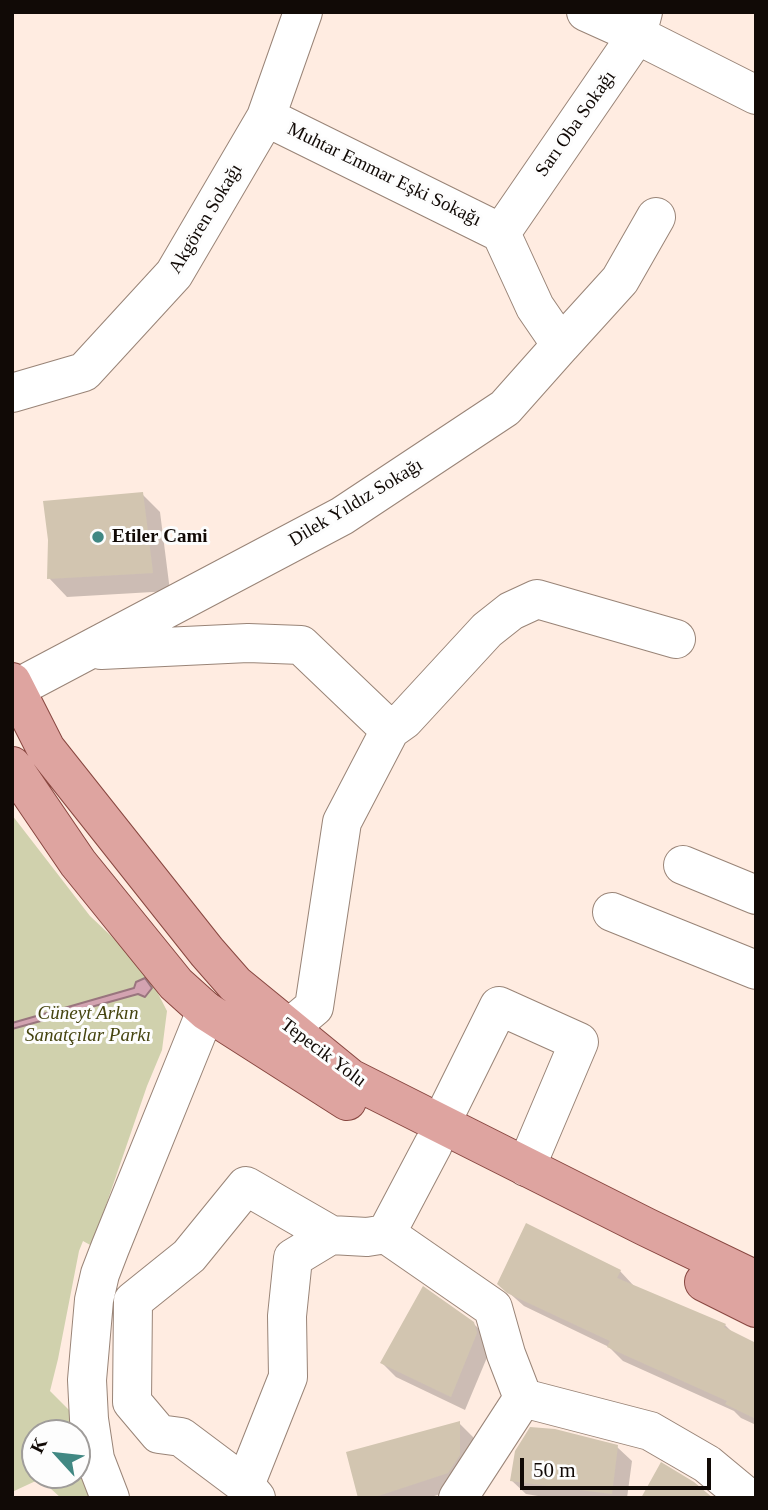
<!DOCTYPE html>
<html>
<head>
<meta charset="utf-8">
<style>
  body { margin:0 }
  #map { position:relative; width:768px; height:1510px; overflow:hidden; background:#ffece1; font-family:"Times New Roman",serif }
  canvas { display:block }
  .frame { position:absolute; inset:0; border:14px solid #110a06; pointer-events:none }
  .north { position:absolute; left:21px; top:1419px; width:70px; height:70px; box-sizing:border-box; background:#fdfdfd; border:2px solid #9f9c9a; border-radius:50%; rotate:297deg; font-size:19px; font-weight:700; line-height:28px; text-align:center; color:#110a06 }
  .north::after { content:''; display:block; margin:auto; width:24px; height:32px; background:#418883; clip-path:polygon(50% 0,100% 100%,50% 72%,0 100%) }
  .scale { position:absolute; left:520px; top:1458px; width:191px; height:32px; box-sizing:border-box; border:4px solid #110a06; border-top:0; padding-left:9px; font-size:21px; line-height:24px; white-space:nowrap; color:#110a06; -webkit-text-stroke:5px #fdfdfd; paint-order:stroke }
</style>
</head>
<body>
<div id="map">
<canvas width="768" height="1510"></canvas>
<div class="frame"></div>
<div class="north">K</div>
<div class="scale">50 m</div>
</div>
<script>
const ctx = document.querySelector('canvas').getContext('2d');
ctx.lineJoin = 'round';
function paint(path, color) { ctx.fillStyle = color; ctx.fill(path, 'evenodd'); }
const poly = rows => new Path2D(rows.map(r => 'M' + r).join(''));
function strokePath(path, color, width, dash) { ctx.strokeStyle = color; ctx.lineWidth = width; ctx.lineCap = dash ? 'butt' : 'round'; ctx.setLineDash(dash || []); ctx.stroke(path); }
function write(font, color, halo, rows, align = 'center') {
  ctx.font = font + ' "Times New Roman",serif'; ctx.lineWidth = 6; ctx.setLineDash([]); ctx.textBaseline = 'middle'; ctx.strokeStyle = halo; ctx.fillStyle = color; for (const [text, x, y, turn = 0] of rows) {
    ctx.save(); ctx.translate(x, y); ctx.rotate((+turn || 0) * Math.PI / 180); ctx.textAlign = isNaN(turn) ? turn : align; if (halo) ctx.strokeText(text, 0, 0); ctx.fillText(text, 0, 0); ctx.restore();
  }
}
const green = poly([
  [12,815,90,916,145,968,167,1011,162,1050,147,1086,92,1246,83,1241,79,1251,58,1359,50,1391,71,1412,74,1433,35,1433,35,1475,77,1475,77,1455,98,1498,61,1498,40,1479,12,1492]
]);
const water = poly([
  [145,978,152,988,145,997,138,994,12,1029,12,1023,134,988,136,982,145,978]
]);
const shadow = poly([
  [142,494,160,512,170,591,67,597,49,578],
  [620,1271,634,1286,725,1325,733,1333,756,1345,756,1425,741,1418,734,1411,623,1361,609,1347,524,1306,499,1284],
  [473,1323,488,1338,491,1348,465,1410,396,1377,382,1363],
  [459,1423,473,1437,473,1469,462,1487,428,1498,360,1498],
  [617,1447,632,1461,627,1498,550,1498,526,1494,511,1480]
]);
const building = poly([
  [143,492,153,573,47,579,48,540,43,501],
  [526,1223,621,1270,617,1278,726,1324,724,1327,756,1343,756,1419,725,1404,727,1401,607,1347,610,1341,507,1293,497,1284],
  [423,1286,474,1322,477,1333,451,1397,380,1363],
  [460,1421,460,1455,448,1473,372,1498,358,1498,346,1452],
  [530,1427,555,1429,618,1445,612,1494,510,1481,515,1451],
  [661,1462,694,1482,713,1498,641,1498]
]);
const minor = poly([
  [586,12,637,35,756,95],
  [266,117,501,233],
  [501,233,637,35,643,12],
  [561,345,620,280,656,217],
  [12,393,84,372,174,274,266,117,303,12],
  [101,650,248,643,301,645,390,730],
  [15,689,342,516,505,408,561,345,535,307,501,233],
  [683,865,756,895],
  [612,912,756,970],
  [289,1028,314,1007,342,822,390,730,404,720,487,630,511,611,537,599,676,639],
  [441,1123,499,1006,579,1042,526,1167],
  [386,1234,433,1145],
  [331,1235,367,1237,386,1234,493,1308,506,1354,523,1398],
  [523,1398,650,1431,707,1464,748,1498],
  [245,1485,288,1377,287,1316,293,1258,331,1235,246,1186,189,1256,133,1301,132,1402,159,1434,181,1437,245,1485,256,1498],
  [110,1498,95,1459,89,1419,87,1380,94,1300,100,1274,110,1248,206,1011],
  [458,1498,523,1398]
]);
const major = poly([
  [12,682,46,749,207,952,235,984,350,1078,646,1227,756,1280],
  [12,766,78,863,176,984,206,1011,347,1101],
  [704,1282,756,1308]
]);
const markers = [
  [98,537,7,"#418883"]
];
const streetNames = [
  ["Sarı Oba Sokağı",576,124,-55],
  ["Muhtar Emmar Eşki Sokağı",384,175,26],
  ["Akgören Sokağı",206,219,-59],
  ["Dilek Yıldız Sokağı",356,503,-31],
  ["Tepecik Yolu",323,1053,37]
];
const poiNames = [
  ["Etiler Cami",112,537]
];
const parkNames = [
  ["Cüneyt Arkın",88,1014],
  ["Sanatçılar Parkı",88,1036]
];
paint(green, '#d0d1ad');
paint(water, '#d3a3b1');
strokePath(water, '#99757e', 2);
paint(shadow, '#0003');
paint(building, '#d2c5b0');
strokePath(minor, '#998477', 40);
strokePath(major, '#884740', 40);
strokePath(minor, '#fff', 38);
strokePath(major, '#dea4a0', 38);
for (const [x, y, r, color] of markers) { const dot = new Path2D(); dot.arc(x, y, r, 0, 2 * Math.PI); ctx.fillStyle = color; ctx.fill(dot); strokePath(dot, '#fdfdfd', 2.5); }
write('19px', '#110a06', '#fdfdfd', streetNames);
write('bold 19px', '#110a06', '#fdfdfd', poiNames, 'left');
write('italic 19px', '#45440f', '#fdfdfd', parkNames);
</script>
</body>
</html>
